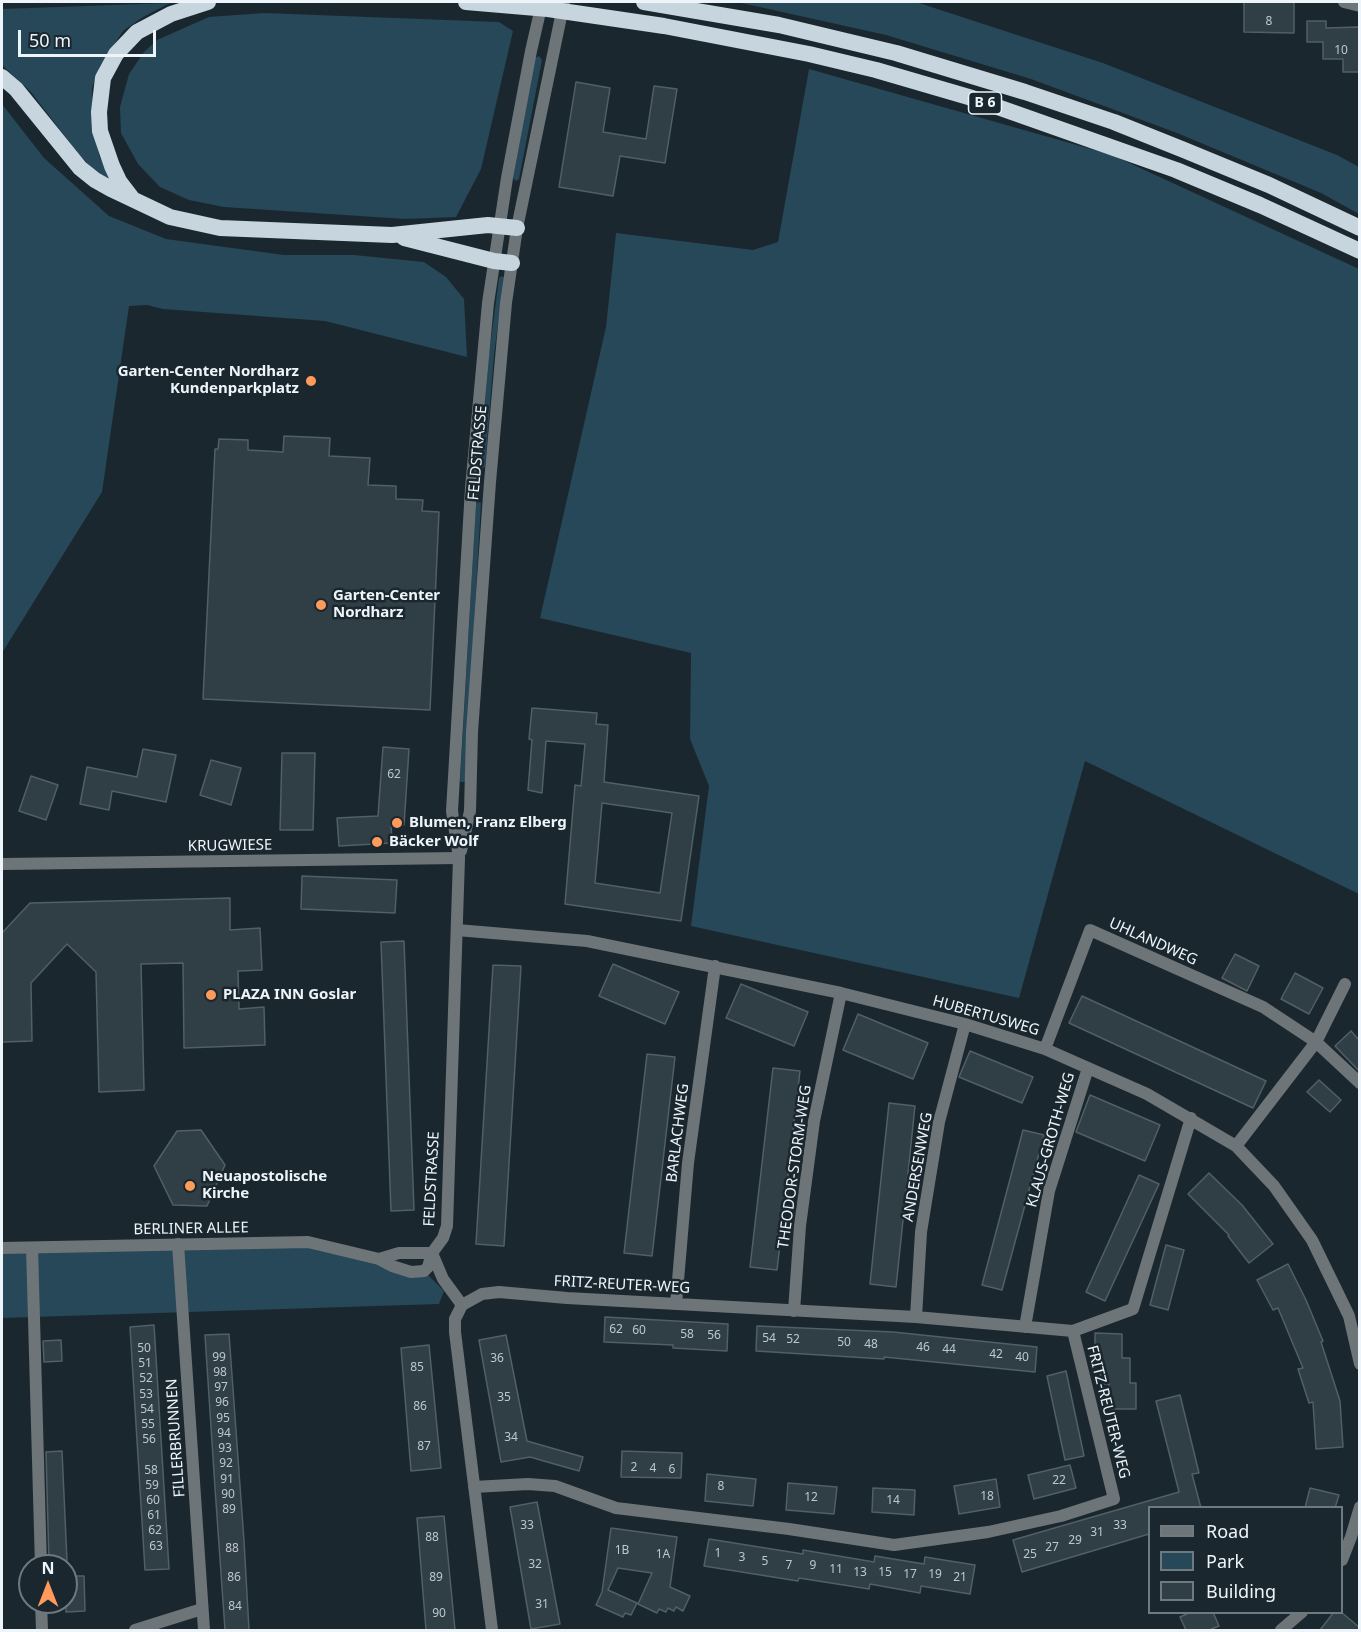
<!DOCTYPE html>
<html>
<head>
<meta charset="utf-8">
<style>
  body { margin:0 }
  #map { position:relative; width:1361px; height:1632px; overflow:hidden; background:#1b272e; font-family:"Noto Sans",sans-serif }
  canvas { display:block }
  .frame { position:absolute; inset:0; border:3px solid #edf5fa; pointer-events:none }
  .legend { position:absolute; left:1148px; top:1506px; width:195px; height:108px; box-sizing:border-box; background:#1b272e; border:2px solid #6f7980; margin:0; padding:8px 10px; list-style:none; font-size:18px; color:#edf5fa }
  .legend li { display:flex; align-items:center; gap:12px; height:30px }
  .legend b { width:30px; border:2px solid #6f7980 }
  .north { position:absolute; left:18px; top:1554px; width:60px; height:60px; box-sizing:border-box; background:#1b272e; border:2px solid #6f7980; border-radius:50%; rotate:0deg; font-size:16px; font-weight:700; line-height:24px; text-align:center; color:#edf5fa }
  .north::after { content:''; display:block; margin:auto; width:21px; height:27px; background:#ff9b5a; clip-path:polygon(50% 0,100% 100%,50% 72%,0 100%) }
  .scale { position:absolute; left:18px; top:30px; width:138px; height:27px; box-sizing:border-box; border:3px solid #edf5fa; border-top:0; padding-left:8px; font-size:18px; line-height:21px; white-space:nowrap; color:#edf5fa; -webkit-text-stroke:4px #1b272e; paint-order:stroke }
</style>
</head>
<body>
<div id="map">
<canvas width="1361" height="1632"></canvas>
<div class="frame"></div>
<ul class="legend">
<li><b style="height:8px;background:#6e7578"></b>Road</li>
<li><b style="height:16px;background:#264859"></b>Park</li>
<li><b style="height:16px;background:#303e45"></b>Building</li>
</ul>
<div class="north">N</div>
<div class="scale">50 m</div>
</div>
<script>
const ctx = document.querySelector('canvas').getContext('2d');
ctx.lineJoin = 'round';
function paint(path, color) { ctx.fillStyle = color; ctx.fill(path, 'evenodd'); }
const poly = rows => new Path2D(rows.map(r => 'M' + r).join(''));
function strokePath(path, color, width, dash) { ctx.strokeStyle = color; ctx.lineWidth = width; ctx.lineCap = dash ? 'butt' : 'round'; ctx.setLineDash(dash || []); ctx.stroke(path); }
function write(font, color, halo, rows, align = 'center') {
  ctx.font = font + ' "Noto Sans",sans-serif'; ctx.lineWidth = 5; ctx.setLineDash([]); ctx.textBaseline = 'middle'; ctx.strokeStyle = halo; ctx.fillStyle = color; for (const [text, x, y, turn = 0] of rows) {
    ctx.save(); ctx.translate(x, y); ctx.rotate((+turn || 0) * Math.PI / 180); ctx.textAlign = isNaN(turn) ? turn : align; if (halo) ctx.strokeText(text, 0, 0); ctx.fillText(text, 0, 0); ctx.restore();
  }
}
const green = poly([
  [737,2,916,2,1103,63,1337,155,1359,167,1359,214,1321,193,1177,133,1031,79,886,35],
  [170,3,143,17,123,31,100,66,92,88,93,130,100,158,114,180,112,183,94,171,77,152,31,92,2,65,2,9],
  [264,13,499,22,513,31,481,169,456,217,405,219,224,207,189,200,160,187,138,164,121,133,120,107,129,74,144,52,157,40,209,17],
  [539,56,542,60,519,179,516,181,513,178,535,58],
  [809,69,1112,155,1359,269,1359,894,1085,761,1019,998,691,926,709,786,690,739,691,653,540,618,606,327,616,233,753,250,778,242],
  [2,104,44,158,109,216,166,239,284,255,354,255,424,262,446,277,464,299,467,357,325,321,163,309,147,305,129,306,102,492,2,653],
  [502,276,504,278,494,355,485,467,482,468,480,466,489,355,499,278],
  [479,502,481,503,465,782,460,782,476,503],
  [308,1242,424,1271,444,1291,439,1304,2,1318,2,1248]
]);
const building = poly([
  [1244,2,1294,2,1294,33,1244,32,1244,2],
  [1307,21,1326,21,1326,28,1359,27,1359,72,1343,72,1343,59,1323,59,1323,42,1307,42,1307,21],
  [576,82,610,88,603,132,646,139,654,86,677,89,665,163,620,156,613,196,559,187,576,82],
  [284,436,330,438,329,456,370,458,368,485,396,486,396,499,423,500,422,511,439,512,430,710,203,699,215,449,218,449,219,439,248,440,248,450,283,452,284,436],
  [532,708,597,713,596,724,608,725,604,782,699,796,681,921,565,904,575,785,581,786,585,744,546,741,542,793,528,790,532,740,529,739,532,708],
  [602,803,672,813,660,893,595,883,602,803],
  [383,747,409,749,404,825,391,824,392,843,339,846,337,818,378,816,383,747],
  [143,749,176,755,166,802,112,791,109,810,80,804,87,767,137,777,143,749],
  [282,753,315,753,313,830,280,830,282,753],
  [211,760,241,768,231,805,200,795,211,760],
  [31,776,58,785,46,820,19,811,31,776],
  [302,876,397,880,395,913,301,909,302,876],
  [230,898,230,930,260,928,262,970,238,971,239,1009,264,1007,265,1045,184,1048,183,963,141,964,144,1090,99,1092,96,972,67,944,31,983,32,1041,2,1042,2,933,30,903,230,898],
  [404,941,414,1210,391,1211,381,942,404,941],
  [1235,954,1259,966,1247,991,1222,978,1235,954],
  [613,964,679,992,665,1024,599,996,613,964],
  [493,965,521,966,504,1246,476,1244,493,965],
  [1295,973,1323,988,1309,1014,1281,999,1295,973],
  [741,984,808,1012,794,1046,726,1018,741,984],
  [1082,996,1266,1081,1253,1108,1069,1023,1082,996],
  [858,1014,928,1043,913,1079,843,1050,858,1014],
  [1351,1031,1359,1040,1359,1071,1335,1046,1351,1031],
  [970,1051,1033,1077,1022,1103,959,1077,970,1051],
  [647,1054,675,1057,652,1256,624,1253,647,1054],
  [773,1068,800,1071,777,1270,750,1267,773,1068],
  [1319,1080,1341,1100,1330,1112,1307,1092,1319,1080],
  [1090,1095,1160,1125,1145,1161,1076,1132,1090,1095],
  [889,1103,915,1106,896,1287,870,1284,889,1103],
  [201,1130,225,1165,207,1206,173,1205,154,1166,177,1131,201,1130],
  [1023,1130,1044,1135,1002,1290,982,1285,1023,1130],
  [1209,1173,1242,1205,1273,1244,1249,1263,1228,1236,1229,1235,1188,1194,1209,1173],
  [1139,1175,1159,1184,1105,1301,1086,1292,1139,1175],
  [1166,1245,1184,1250,1168,1310,1150,1305,1166,1245],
  [1288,1264,1306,1300,1323,1341,1321,1342,1340,1401,1343,1447,1316,1449,1313,1402,1309,1403,1298,1369,1303,1368,1278,1308,1273,1310,1257,1280,1288,1264],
  [605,1317,728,1324,727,1351,673,1348,673,1345,604,1342,605,1317],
  [154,1325,169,1569,145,1570,130,1327,154,1325],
  [757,1326,893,1332,1037,1347,1035,1372,884,1357,884,1359,756,1351,757,1326],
  [1095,1333,1122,1334,1122,1358,1130,1358,1130,1383,1136,1383,1136,1409,1109,1409,1109,1384,1100,1384,1101,1361,1095,1361,1095,1333],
  [229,1334,244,1541,249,1630,225,1630,215,1488,205,1335,229,1334],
  [506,1335,527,1441,583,1457,579,1471,530,1457,501,1462,479,1340,506,1335],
  [61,1340,62,1361,44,1362,43,1341,61,1340],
  [429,1345,441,1468,411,1471,401,1348,429,1345],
  [1066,1371,1084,1456,1065,1460,1047,1376,1066,1371],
  [1180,1395,1199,1473,1192,1474,1201,1508,1149,1508,1149,1534,1022,1572,1013,1540,1179,1492,1156,1401,1180,1395],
  [62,1451,67,1561,49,1562,46,1452,62,1451],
  [622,1451,682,1453,681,1478,621,1477,622,1451],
  [1070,1465,1076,1488,1034,1499,1028,1475,1070,1465],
  [707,1474,756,1479,753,1506,705,1501,707,1474],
  [996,1479,1000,1507,959,1514,954,1486,996,1479],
  [788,1483,837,1487,834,1514,786,1510,788,1483],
  [873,1488,915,1490,914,1515,872,1512,873,1488],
  [1310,1488,1339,1495,1335,1508,1305,1508,1310,1488],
  [537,1502,560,1624,531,1629,510,1507,537,1502],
  [444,1516,455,1630,426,1630,417,1518,444,1516],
  [611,1528,677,1537,670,1587,690,1596,683,1611,676,1607,674,1611,668,1608,666,1612,659,1609,657,1613,638,1604,652,1573,618,1568,608,1590,637,1603,631,1615,625,1613,623,1617,596,1605,602,1592,611,1528],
  [709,1539,803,1554,803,1550,874,1562,875,1556,924,1564,925,1557,975,1565,970,1594,921,1586,920,1593,870,1584,869,1589,799,1578,798,1581,704,1566,709,1539],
  [66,1576,84,1576,85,1611,66,1612,66,1576],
  [1191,1612,1213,1612,1219,1626,1209,1630,1186,1630,1180,1617,1191,1612],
  [1334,1612,1341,1612,1359,1627,1359,1630,1320,1630,1334,1612]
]);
const minor = poly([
  [1344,2,1360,6],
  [2,864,459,858],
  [457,930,587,941,841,993,965,1024,1045,1049,1147,1094,1236,1146,1274,1186,1312,1240,1349,1316,1360,1364],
  [1045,1049,1090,930,1263,1007,1316,1042,1360,1083],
  [1236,1146,1316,1042,1345,984],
  [178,1244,204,1630],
  [32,1248,41,1566],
  [432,1253,443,1279,462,1305,455,1319,455,1332,492,1630],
  [676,1304,688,1163,715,966],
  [462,1305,482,1294,499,1292,567,1298,916,1317,1073,1331,1114,1499,1061,1516,988,1532,894,1545,789,1529,616,1508,555,1486,528,1484,474,1487],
  [794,1311,800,1226,814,1121,841,993],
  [916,1317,921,1232,939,1122,965,1024],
  [1025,1327,1049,1191,1088,1068],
  [1073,1331,1133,1309,1191,1118],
  [1342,1560,1351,1537,1360,1507],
  [41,1602,42,1630],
  [135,1630,202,1609],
  [1281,1630,1302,1612]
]);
const tertiary = poly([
  [461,851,470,811,472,732,490,482,506,303,517,228,564,2],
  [2,1248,308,1242,379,1259,392,1266,411,1272,424,1271,428,1267,432,1253,443,1238,447,1226,459,858,452,811,471,488,488,303,507,178,531,51,542,3],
  [379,1259,399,1253,432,1253]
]);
const trunk = poly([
  [466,2,548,9,664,26,809,54,876,70,972,98,1176,170,1260,205,1360,251],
  [644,2,779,25,896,53,1025,92,1114,122,1184,150,1269,185,1360,228],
  [2,77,16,89,80,168,95,180,111,189,170,217,220,228,392,235,488,225,517,228],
  [132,198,119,181,112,166,100,131,99,112,103,78,116,54,137,32,171,14,208,2],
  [404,238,494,261,512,263]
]);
const markers = [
  [311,381,6,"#ff9b5a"],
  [321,605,6,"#ff9b5a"],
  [397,823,6,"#ff9b5a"],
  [377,842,6,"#ff9b5a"],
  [211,995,6,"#ff9b5a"],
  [190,1186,6,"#ff9b5a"]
];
const numberNames = [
  ["8",1269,22],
  ["10",1341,51],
  ["62",394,775],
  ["62",616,1330],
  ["60",639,1331],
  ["58",687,1335],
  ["56",714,1336],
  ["54",769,1339],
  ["52",793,1340],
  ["50",844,1343],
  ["48",871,1345],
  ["46",923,1348],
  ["50",144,1349],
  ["44",949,1350],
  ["42",996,1355],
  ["99",219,1358],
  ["40",1022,1358],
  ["36",497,1359],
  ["51",145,1364],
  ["85",417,1368],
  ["98",220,1373],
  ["52",146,1379],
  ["97",221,1388],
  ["53",146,1395],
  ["35",504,1398],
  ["96",222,1403],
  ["86",420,1407],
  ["54",147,1410],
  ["95",223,1419],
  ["55",148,1425],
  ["94",224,1434],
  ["34",511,1438],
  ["56",149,1440],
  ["87",424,1447],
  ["93",225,1449],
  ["92",226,1464],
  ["2",634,1468],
  ["4",653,1469],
  ["6",672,1470],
  ["58",151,1471],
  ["91",227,1480],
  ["22",1059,1481],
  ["59",152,1486],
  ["8",721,1487],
  ["90",228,1495],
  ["18",987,1497],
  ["12",811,1498],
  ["60",153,1501],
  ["14",893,1501],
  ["89",229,1510],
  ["61",154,1516],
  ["33",527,1526],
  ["33",1120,1526],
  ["62",155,1531],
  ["31",1097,1533],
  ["88",432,1538],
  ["29",1075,1541],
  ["63",156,1547],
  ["27",1052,1548],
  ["88",232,1549],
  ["1B",622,1551],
  ["1",718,1554],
  ["1A",663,1555],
  ["25",1030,1555],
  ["3",742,1558],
  ["5",765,1562],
  ["32",535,1565],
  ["7",789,1566],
  ["9",813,1566],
  ["11",836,1570],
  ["13",860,1573],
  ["15",885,1573],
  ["17",910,1575],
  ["19",935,1575],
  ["86",234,1578],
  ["89",436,1578],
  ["21",960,1578],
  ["31",542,1605],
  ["84",235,1607],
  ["90",439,1614]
];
const shields = [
  [985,103,33]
];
const shieldNames = [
  ["B 6",985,103]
];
const poiNames = [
  ["Garten-Center Nordharz",299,372,"right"],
  ["Kundenparkplatz",299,389,"right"],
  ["Garten-Center",333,596],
  ["Nordharz",333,613],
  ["Blumen, Franz Elberg",409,823],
  ["Bäcker Wolf",389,842],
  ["PLAZA INN Goslar",223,995],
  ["Neuapostolische",202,1177],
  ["Kirche",202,1194]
];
const streetNames = [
  ["FELDSTRASSE",478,453,-85],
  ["KRUGWIESE",230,846,-1],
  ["UHLANDWEG",1153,942,24],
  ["HUBERTUSWEG",986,1016,16],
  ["BARLACHWEG",678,1133,-83],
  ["KLAUS-GROTH-WEG",1051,1140,-74],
  ["THEODOR-STORM-WEG",795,1167,-82],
  ["ANDERSENWEG",918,1167,-80],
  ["FELDSTRASSE",432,1179,-87],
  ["BERLINER ALLEE",191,1229,-1],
  ["FRITZ-REUTER-WEG",622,1285,3],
  ["FRITZ-REUTER-WEG",1108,1412,76],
  ["FILLERBRUNNEN",176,1438,-94]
];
paint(green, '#264859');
paint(building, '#303e45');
strokePath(building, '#515f67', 1.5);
strokePath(minor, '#6e7578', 12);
strokePath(tertiary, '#6e7578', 12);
strokePath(trunk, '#c6d5de', 16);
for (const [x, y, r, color] of markers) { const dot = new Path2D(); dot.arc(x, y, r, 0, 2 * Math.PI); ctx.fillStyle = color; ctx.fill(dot); strokePath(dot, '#1b272e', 2); }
write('12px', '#bec7cd', null, numberNames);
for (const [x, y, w] of shields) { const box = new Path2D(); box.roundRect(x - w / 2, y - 11, w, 22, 4.5); ctx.fillStyle = '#1b272e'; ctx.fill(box); strokePath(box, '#edf5fa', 1.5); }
write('bold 14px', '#edf5fa', null, shieldNames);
write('bold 15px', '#edf5fa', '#1b272e', poiNames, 'left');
write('15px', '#edf5fa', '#1b272e', streetNames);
</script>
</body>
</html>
